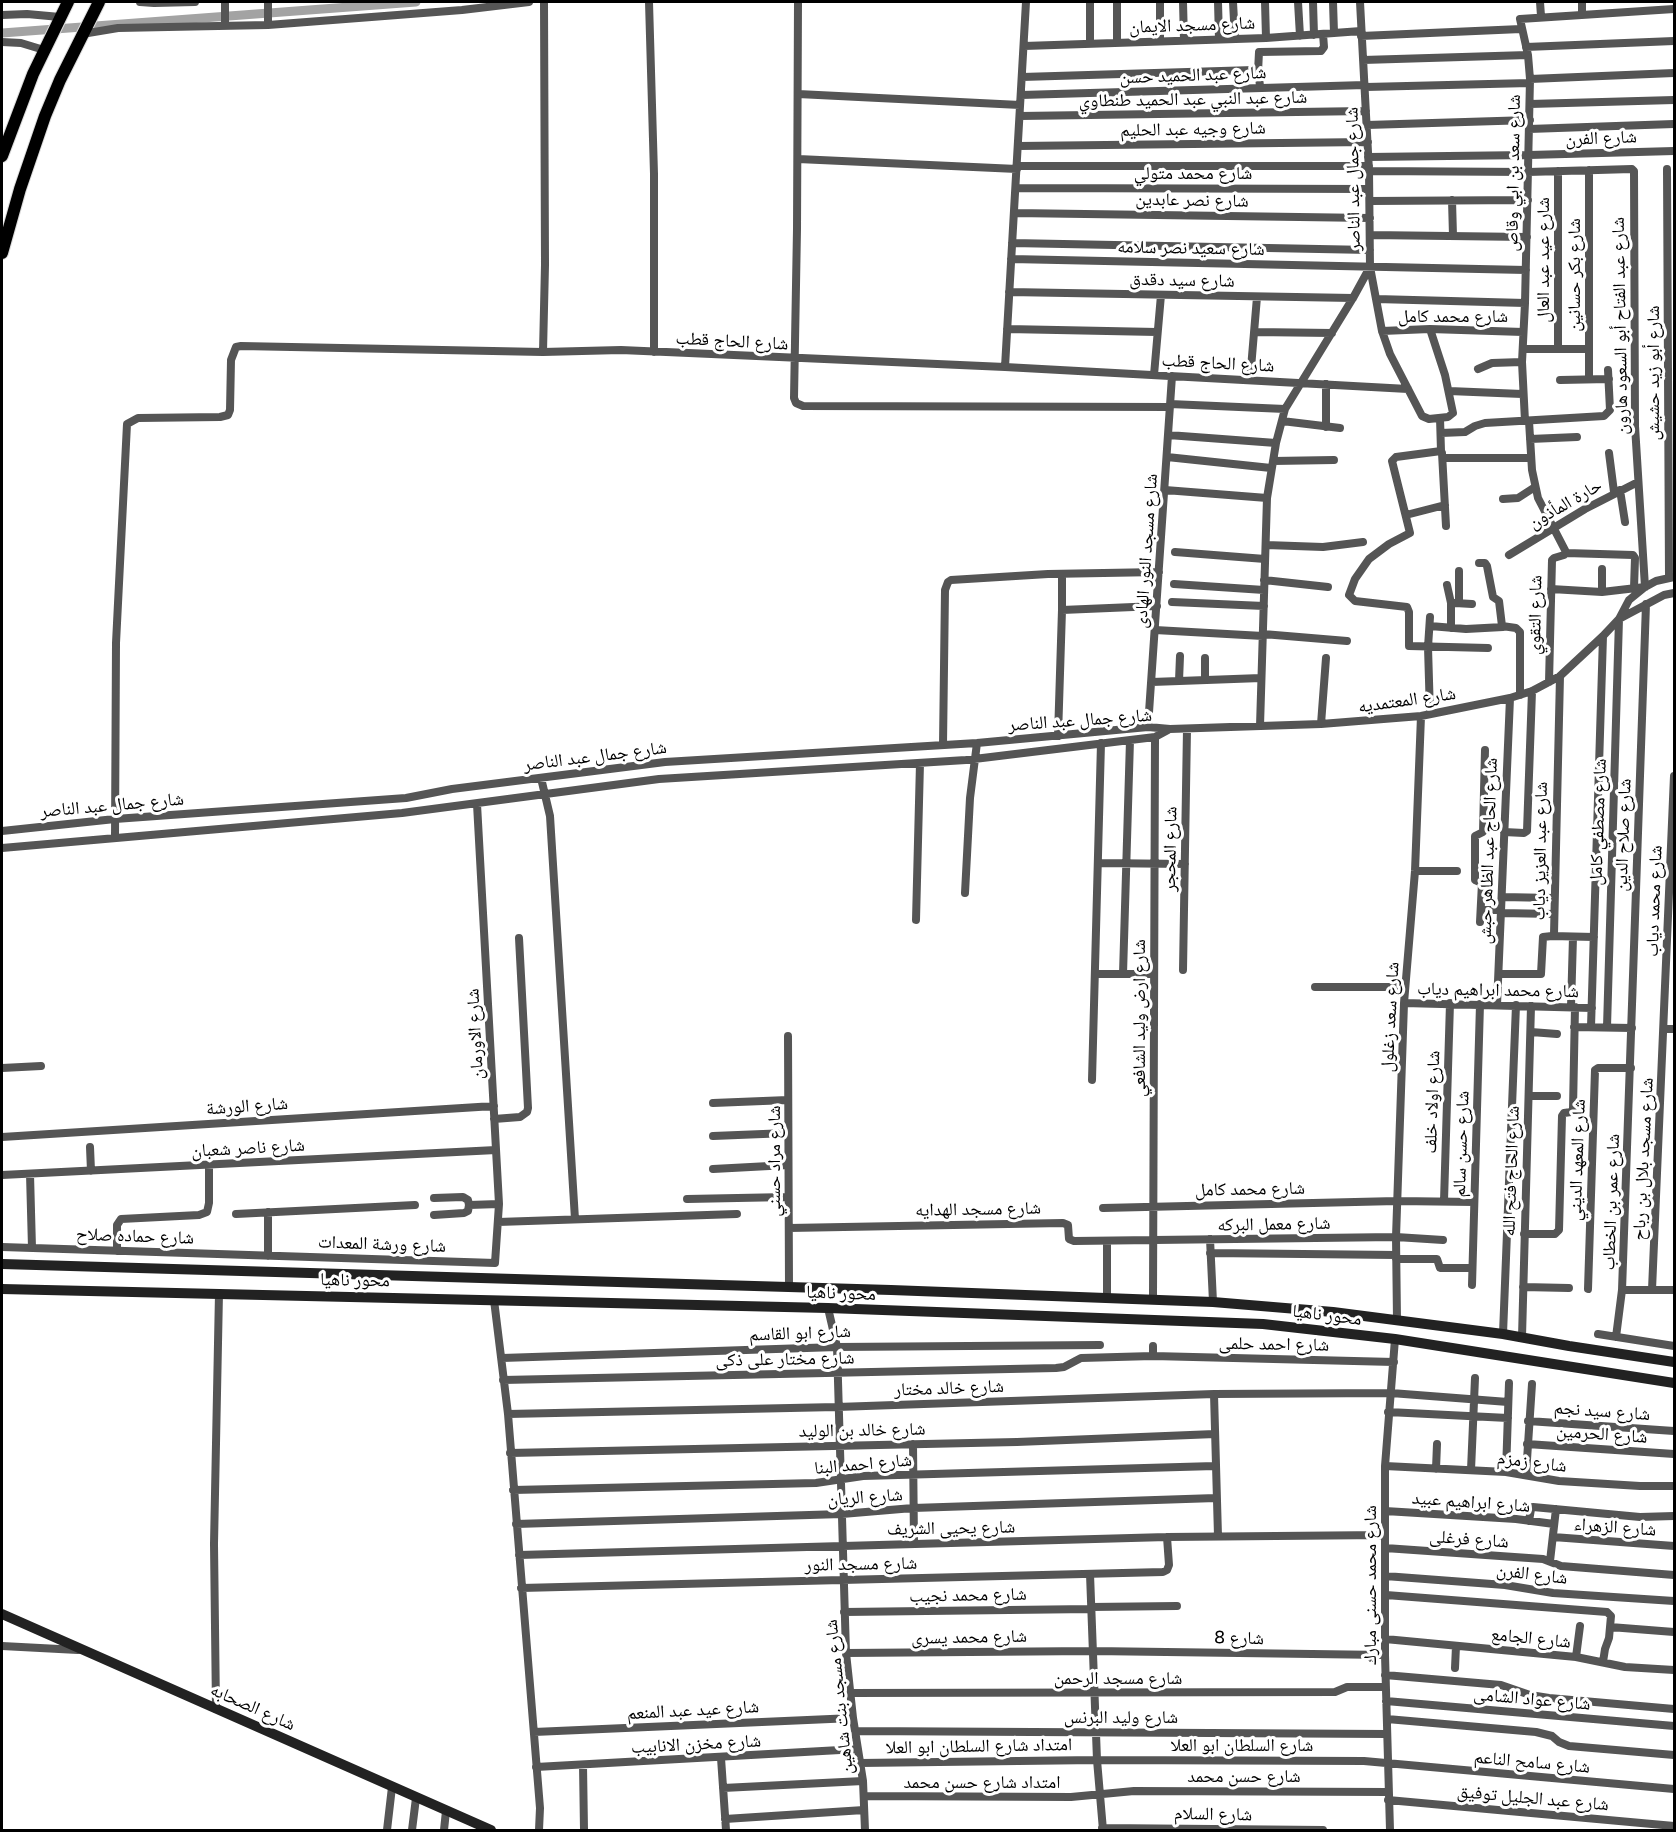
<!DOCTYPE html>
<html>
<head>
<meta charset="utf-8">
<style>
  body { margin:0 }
  #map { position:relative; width:1676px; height:1832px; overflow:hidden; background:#fff; font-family:"Golos Text",sans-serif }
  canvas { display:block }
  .frame { position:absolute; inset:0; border:3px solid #000; pointer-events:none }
</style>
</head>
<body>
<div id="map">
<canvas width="1676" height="1832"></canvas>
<div class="frame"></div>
</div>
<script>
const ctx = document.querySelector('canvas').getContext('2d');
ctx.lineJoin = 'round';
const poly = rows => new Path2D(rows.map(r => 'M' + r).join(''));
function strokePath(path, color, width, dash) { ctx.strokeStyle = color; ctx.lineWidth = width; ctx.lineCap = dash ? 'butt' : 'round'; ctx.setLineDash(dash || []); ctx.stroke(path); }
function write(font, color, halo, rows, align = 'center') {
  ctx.font = font + ' "Golos Text","Noto Naskh Arabic",sans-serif'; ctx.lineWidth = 6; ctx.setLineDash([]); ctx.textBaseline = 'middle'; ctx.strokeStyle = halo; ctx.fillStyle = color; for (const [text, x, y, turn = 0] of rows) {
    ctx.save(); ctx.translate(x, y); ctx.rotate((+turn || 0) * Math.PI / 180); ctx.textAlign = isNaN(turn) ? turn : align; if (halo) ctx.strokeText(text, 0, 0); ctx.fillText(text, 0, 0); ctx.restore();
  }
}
const canal = poly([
  [2,33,416,2]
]);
const street = poly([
  [140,2,154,3,195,2],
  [268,2,268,25],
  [649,2,654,174,654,352],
  [798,2,797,229,794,398,796,403,803,406,1170,407],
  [1117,2,1117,43],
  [1160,2,1160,41],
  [1183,2,1184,40],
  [1218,2,1219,39],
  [1233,2,1235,39],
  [1265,2,1266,38],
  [1298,2,1300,36],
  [1313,2,1314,35],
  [1333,2,1334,33],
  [1540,2,1541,16],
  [1582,2,1582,14],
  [2,15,27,14,60,17],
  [225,26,225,2],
  [82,34,118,28,268,25,462,10,529,2],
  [1361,36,1521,29],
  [2,42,21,43,44,50],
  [1090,44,1090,2],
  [1024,46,1266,38,1361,31],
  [1526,47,1674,41],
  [1363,60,1528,55],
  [1258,72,1259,52,1321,51,1324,47,1323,34],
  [1022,77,1254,70,1259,74,1260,88],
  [1530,79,1674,73],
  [1366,87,1530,83],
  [798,94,1020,105],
  [1021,95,1365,85],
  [1530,104,1674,100],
  [1020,116,1366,111],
  [1367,125,1530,120],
  [1529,129,1674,124],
  [1018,146,1368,142],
  [1368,157,1529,155,1674,151],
  [798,159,1017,169],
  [1017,166,1369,166],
  [1667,169,1669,578],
  [1589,170,1589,379],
  [1369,171,1528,172,1632,169,1634,171,1635,426,1645,587,1602,592,1551,589],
  [1558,171,1558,349],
  [1016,188,1369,189],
  [1452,200,1453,236],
  [1370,201,1528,200],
  [1014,213,1370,218],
  [1370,235,1527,237],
  [1012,243,1370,250],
  [1011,259,1526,270],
  [1370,267,1382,331,1390,354,1422,416,1429,419,1448,417,1453,413,1445,375,1430,329],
  [1009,292,1353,298],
  [1376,299,1525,303],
  [1007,329,1157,332],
  [1382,331,1430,329,1523,332],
  [1254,332,1332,333],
  [1523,349,1589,349],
  [543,352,545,265,544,2],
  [1005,367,1026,2],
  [1478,369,1492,363,1522,362],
  [1154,375,1161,295],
  [1250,380,1257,297],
  [1560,380,1609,379],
  [1449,391,1522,394],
  [1170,404,1285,409],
  [1440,418,1441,451,1396,457,1392,461,1410,533,1389,544,1369,559,1355,579,1349,595,1355,601,1407,607,1409,612,1409,646,1488,648],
  [1282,421,1340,428],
  [1525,421,1522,362,1525,303,1530,79,1528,55,1520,19,1674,9],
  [1529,421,1532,470,1538,498,1566,552,1564,555,1554,558,1552,560,1549,682],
  [1326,427,1326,384],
  [1441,433,1465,432,1475,426,1485,423,1604,416,1610,410,1608,370],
  [1168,435,1276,443],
  [1530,439,1577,437],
  [1442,453,1446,526],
  [1609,453,1614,492],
  [1167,457,1271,468],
  [1443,458,1531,458],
  [1273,461,1334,460],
  [1165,490,1267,498],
  [1620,490,1625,522],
  [1503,499,1518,498,1535,487],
  [1406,515,1445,505],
  [1266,545,1323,547,1363,542],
  [1175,552,1265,559],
  [1566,553,1633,555,1635,558,1634,588],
  [1509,555,1585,509,1638,482],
  [1479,563,1485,563,1487,566,1493,597,1499,601,1502,626,1516,628,1520,632,1520,695],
  [1459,571,1459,603],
  [1062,574,1062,610],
  [1264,580,1328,587],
  [1174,584,1264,590],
  [1447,585,1451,603,1451,628],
  [1602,592,1602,569],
  [1172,602,1264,606],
  [1455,603,1472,604],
  [1430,626,1466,629,1503,627],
  [1155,630,1263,636],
  [1263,634,1347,641],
  [1205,658,1205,679],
  [1179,681,1180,656],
  [1152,682,1261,678],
  [1430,714,1428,647,1430,617],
  [1321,724,1326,658],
  [1260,726,1267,498,1276,443,1285,409,1353,298,1370,267,1369,171,1360,2],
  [1148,727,1172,376],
  [1058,736,1062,610,1157,606],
  [943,745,945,590,948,582,951,580,1048,574,1159,572],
  [541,778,550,816,575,1219],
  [2,831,115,819,406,798,452,789,665,762,977,743,1148,727,1170,729,1321,724,1421,716,1510,698,1532,691,1549,682,1560,676,1603,636,1619,619,1664,595,1674,593],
  [1504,832,1524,833,1527,831,1532,691],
  [115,838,116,643,127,424,138,418,220,417,228,415,230,410,231,360,236,347,241,346,543,352,621,350,1005,367,1408,389],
  [2,848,402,813,659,779,966,760,1155,737,1168,730],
  [1099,863,1185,864],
  [1415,871,1457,871],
  [965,893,970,798,977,743],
  [1502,897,1553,898],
  [1481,910,1501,910],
  [1501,913,1553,914],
  [916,920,920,763],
  [1480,922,1482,883,1475,880,1475,836,1483,832,1485,750],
  [1552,936,1594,937],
  [1183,970,1187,729],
  [1096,974,1154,974],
  [1123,974,1130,740],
  [1499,974,1541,974,1543,937,1552,936,1554,934,1560,676],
  [1315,987,1405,987],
  [1404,1003,1592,1008],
  [1497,1005,1510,698],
  [1571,1007,1573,937],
  [1574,1027,1632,1028],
  [1591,1027,1603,636],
  [1607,1027,1619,619,1629,600,1645,587,1656,581,1674,577],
  [1664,1029,1674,1029],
  [1531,1032,1557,1034],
  [788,1036,789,1287],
  [2,1068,41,1066],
  [1092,1080,1101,743],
  [1529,1096,1557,1096],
  [713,1103,788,1100],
  [494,1119,520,1117,527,1112,528,1108,519,938],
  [713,1136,788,1133],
  [2,1137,494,1106],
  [90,1147,91,1171],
  [713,1169,788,1165],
  [30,1174,32,1248],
  [2,1175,496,1150],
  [434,1198,463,1197,468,1200,469,1205,468,1211,464,1213,434,1215],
  [687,1199,788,1197],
  [1444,1201,1450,1003],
  [469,1205,499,1204],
  [1103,1208,1397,1201,1474,1202],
  [236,1214,415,1205],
  [498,1222,737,1214],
  [789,1228,1063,1223,1068,1225,1069,1239,1074,1241,1396,1237,1443,1240],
  [1524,1234,1555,1234,1559,1230,1562,1116,1564,1113,1571,1112,1573,1109,1575,1007],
  [1210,1239,1213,1302],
  [2,1247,495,1263,499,1204,477,804],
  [117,1251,117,1225,121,1219,199,1215,207,1212,209,1203,209,1165],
  [1210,1253,1396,1255],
  [268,1256,268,1212],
  [1396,1259,1437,1259,1440,1268,1472,1268],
  [1472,1285,1480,1004],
  [1523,1287,1569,1288],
  [1588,1289,1595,1070,1598,1068,1631,1068],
  [1622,1290,1674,1290],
  [1652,1290,1674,776],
  [1107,1298,1107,1241],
  [1153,1299,1155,737],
  [494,1300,508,1414,540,1808,539,1830],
  [828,1308,837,1347,846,1653,853,1718,863,1781,865,1830],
  [1397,1320,1396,1237,1404,1003,1415,871,1421,716],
  [1503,1334,1516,1005],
  [1598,1334,1674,1346],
  [1522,1337,1531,1006],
  [1616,1337,1622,1290,1646,604],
  [1153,1346,1153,1356],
  [502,1358,837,1347,1100,1345],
  [503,1380,1056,1368,1064,1367,1081,1358,1153,1356,1394,1362],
  [1214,1394,1218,1536],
  [1388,1412,1508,1418],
  [508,1414,837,1407,1214,1394,1391,1393,1508,1402],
  [1528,1421,1674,1431],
  [913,1444,914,1544],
  [1527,1444,1674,1454],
  [510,1453,1017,1442,1215,1434],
  [1385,1466,1506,1472,1559,1481,1640,1486,1674,1486],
  [1436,1469,1437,1444],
  [1471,1470,1475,1378],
  [1506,1472,1509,1383],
  [1526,1475,1532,1384],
  [513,1490,816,1483,863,1476,1215,1466],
  [1385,1511,1516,1519,1554,1524],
  [1529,1521,1531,1509,1533,1507,1640,1517,1674,1516],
  [516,1524,842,1514,913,1508,1216,1498],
  [1553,1537,1674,1546],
  [1385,1548,1543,1559,1561,1566,1674,1575],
  [519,1555,1167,1537,1384,1535],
  [1550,1561,1556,1509],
  [1090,1574,1097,1760,1103,1830],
  [1385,1576,1505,1585,1553,1593,1674,1601],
  [521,1588,1163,1572,1167,1570,1169,1565,1167,1537],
  [1386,1595,1607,1612,1611,1616,1609,1638,1605,1649,1603,1662],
  [1091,1607,1177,1606],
  [844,1612,1091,1609],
  [1610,1627,1674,1632],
  [1385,1639,1576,1657,1625,1667,1674,1670],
  [2,1646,78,1650],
  [846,1653,1093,1651,1385,1655],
  [1576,1657,1580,1626],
  [1455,1668,1456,1646],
  [1385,1675,1501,1685,1530,1695,1549,1698,1674,1709],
  [850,1693,1335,1692,1347,1687,1386,1687],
  [1386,1701,1674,1726],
  [216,1709,214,1544,219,1293],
  [1387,1719,1536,1732,1552,1736,1559,1742,1569,1746,1674,1755],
  [855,1731,1387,1734],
  [534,1732,853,1718],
  [721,1758,726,1830],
  [860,1763,1097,1760,1364,1761,1674,1789],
  [583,1765,584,1830],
  [536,1767,858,1749],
  [723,1788,863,1781],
  [864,1796,1071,1797,1134,1791,1388,1792],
  [1388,1800,1674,1826],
  [725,1819,864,1810],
  [1102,1828,1323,1830],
  [387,1830,392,1787],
  [412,1830,416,1798],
  [444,1830,446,1811],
  [1390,1830,1385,1655,1385,1466,1395,1339]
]);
const secondary = poly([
  [2,1264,891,1290,1213,1302,1333,1312,1503,1334,1569,1346,1674,1362],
  [2,1289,828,1308,1263,1324,1395,1339,1674,1383],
  [2,1614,491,1830]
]);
const primary = poly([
  [2,156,33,74,68,2],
  [2,253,20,189,45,116,60,80,99,2]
]);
const streetNames = [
  ["شارع مسجد الايمان",1192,25,-2],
  ["شارع عبد الحميد حسن",1193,75,-2],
  ["شارع عبد النبي عبد الحميد طنطاوي",1193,99,-1],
  ["شارع وجيه عبد الحليم",1193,129,-1],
  ["شارع الفرن",1601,138,-2],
  ["شارع محمد متولي",1193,173],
  ["شارع سعد بن ابي وقاص",1513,173,-89],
  ["شارع جمال عبد الناصر",1353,179,-91],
  ["شارع نصر عابدين",1192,200,1],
  ["شارع سعيد نصر سلامه",1191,248,1],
  ["شارع عيد عبد العال",1543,260,-90],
  ["شارع بكر حسانين",1574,275,-90],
  ["شارع سيد دقدق",1182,280,1],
  ["شارع محمد كامل",1453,316],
  ["شارع عبد الفتاح أبو السعود هارون",1620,326,-91],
  ["شارع الحاج قطب",732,341,3],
  ["شارع الحاج قطب",1218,363,3],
  ["شارع أبو زيد حشيش",1653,373,-90],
  ["حارة المأذون",1565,504,-30],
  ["شارع مسجد النور الهادى",1146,551,-86],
  ["شارع التقوي",1535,615,-89],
  ["شارع المعتمديه",1407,700,-8],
  ["شارع جمال عبد الناصر",1080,720,-4],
  ["شارع جمال عبد الناصر",595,756,-7],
  ["شارع جمال عبد الناصر",112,805,-5],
  ["شارع مصطفي كامل",1598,822,-88],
  ["شارع صلاح الدين",1623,835,-88],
  ["شارع المحجر",1170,849,-89],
  ["شارع الحاج عبد الظاهر حبش",1488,851,-88],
  ["شارع عبد العزيز دياب",1540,851,-89],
  ["شارع محمد دياب",1654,901,-88],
  ["شارع محمد ابراهيم دياب",1498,990,1],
  ["شارع سعد زغلول",1390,1017,-87],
  ["شارع ارض وليد الشافعي",1139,1018,-90],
  ["شارع الاورمان",475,1034,-93],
  ["شارع اولاد خلف",1432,1102,-88],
  ["شارع الورشة",247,1106,-4],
  ["شارع حسن سالم",1461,1144,-88],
  ["شارع ناصر شعبان",248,1148,-3],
  ["شارع مسجد بلال بن رباح",1643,1159,-87],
  ["شارع المعهد الديني",1577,1160,-88],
  ["شارع مراد حسني",774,1161,-90],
  ["شارع الحاج فتح الله",1511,1171,-88],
  ["شارع محمد كامل",1250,1189,-1],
  ["شارع عمر بن الخطاب",1611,1202,-88],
  ["شارع مسجد الهدايه",978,1209,-1],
  ["شارع معمل البركه",1274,1224,-1],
  ["شارع حماده صلاح",135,1236,2],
  ["شارع ورشة المعدات",382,1244,2],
  ["محور ناهيا",355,1280,1],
  ["محور ناهيا",841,1293,2],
  ["محور ناهيا",1327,1315,7],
  ["شارع ابو القاسم",800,1333,-2],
  ["شارع احمد حلمى",1274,1344,1],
  ["شارع مختار على ذكى",785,1359,-1],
  ["شارع خالد مختار",949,1388,-2],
  ["شارع سيد نجم",1602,1411,4],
  ["شارع خالد بن الوليد",862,1430,-1],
  ["شارع الحرمين",1602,1434,4],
  ["شارع زمزم",1532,1462,7],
  ["شارع احمد البنا",863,1464,-5],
  ["شارع الريان",865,1497,-4],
  ["شارع ابراهيم عبيد",1471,1502,4],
  ["شارع الزهراء",1615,1527,4],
  ["شارع يحيى الشريف",951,1528,-1],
  ["شارع فرغلى",1469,1539,4],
  ["شارع مسجد النور",861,1564,-1],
  ["شارع الفرن",1532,1574,7],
  ["شارع محمد حسنى مبارك",1370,1585,-90],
  ["شارع محمد نجيب",968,1595,-1],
  ["شارع محمد يسرى",969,1637,-1],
  ["شارع 8",1239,1638,1],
  ["شارع الجامع",1531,1638,6],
  ["شارع مسجد الرحمن",1118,1678],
  ["شارع مسجد بنت شاهين",839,1697,-96],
  ["شارع عواد الشامى",1532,1699,5],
  ["شارع الصحابه",253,1707,24],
  ["شارع عيد عبد المنعم",693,1710,-3],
  ["شارع وليد البرنس",1121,1717],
  ["شارع مخزن الانابيب",696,1744,-3],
  ["شارع السلطان ابو العلا",1242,1745],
  ["امتداد شارع السلطان ابو العلا",979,1746,-1],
  ["شارع سامح الناعم",1532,1762,5],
  ["شارع حسن محمد",1244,1776],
  ["امتداد شارع حسن محمد",982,1782],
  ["شارع عبد الجليل توفيق",1533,1798,5],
  ["شارع السلام",1213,1814,1]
];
strokePath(canal, '#a3a3a3', 9);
strokePath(primary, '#dbdbdb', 14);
strokePath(street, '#555', 8);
strokePath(secondary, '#222', 10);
strokePath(primary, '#000', 12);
write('18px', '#000', '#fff', streetNames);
</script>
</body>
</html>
